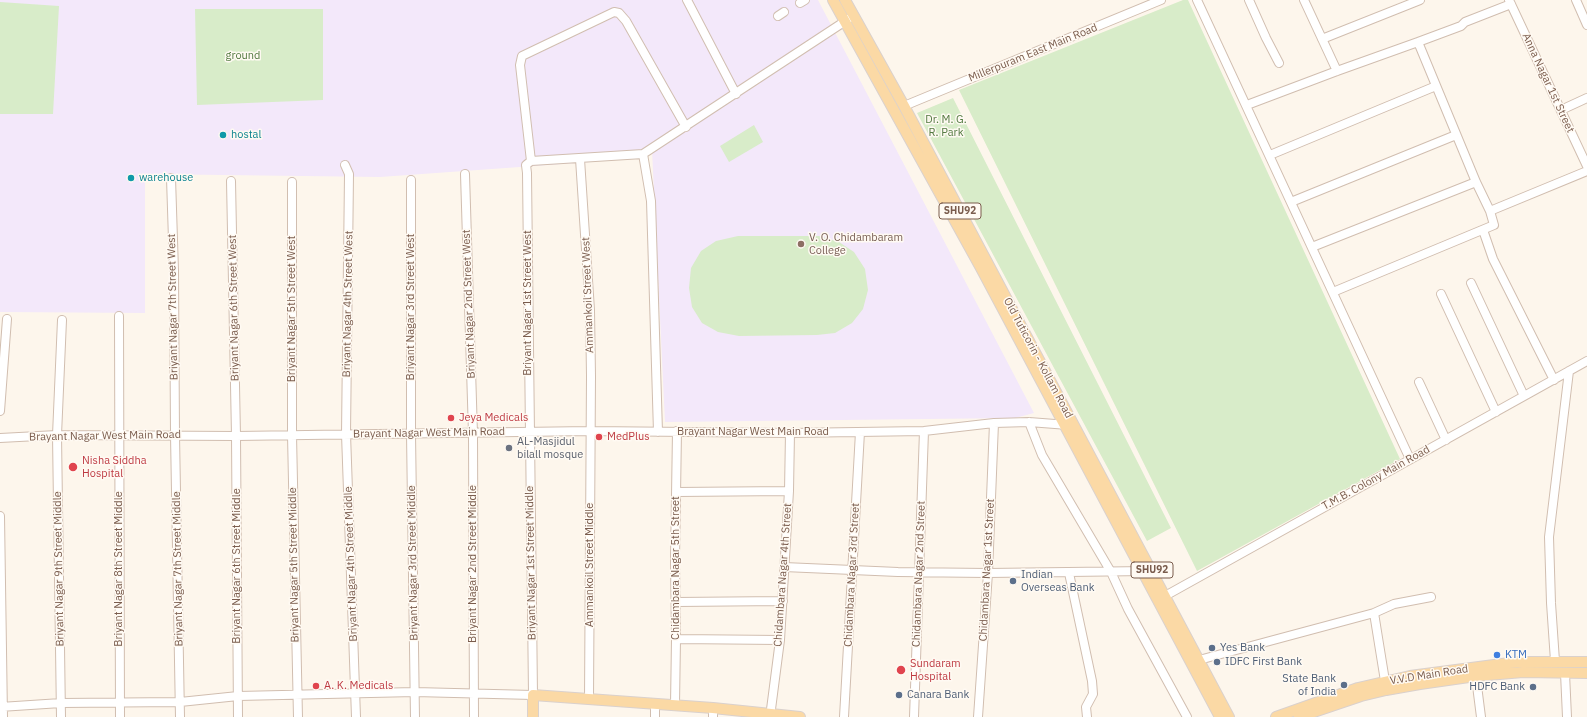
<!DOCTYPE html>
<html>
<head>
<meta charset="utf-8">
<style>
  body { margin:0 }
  canvas { display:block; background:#fdf6ec }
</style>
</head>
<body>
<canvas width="1587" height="717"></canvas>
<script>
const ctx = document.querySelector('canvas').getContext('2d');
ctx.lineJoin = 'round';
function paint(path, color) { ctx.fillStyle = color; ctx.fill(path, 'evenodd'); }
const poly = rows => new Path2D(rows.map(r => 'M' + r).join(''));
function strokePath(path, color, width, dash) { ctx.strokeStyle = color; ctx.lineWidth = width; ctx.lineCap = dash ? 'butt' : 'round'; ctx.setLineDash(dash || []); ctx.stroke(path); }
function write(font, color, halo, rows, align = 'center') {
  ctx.font = font + ' "IBM Plex Sans",sans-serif'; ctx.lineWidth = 3; ctx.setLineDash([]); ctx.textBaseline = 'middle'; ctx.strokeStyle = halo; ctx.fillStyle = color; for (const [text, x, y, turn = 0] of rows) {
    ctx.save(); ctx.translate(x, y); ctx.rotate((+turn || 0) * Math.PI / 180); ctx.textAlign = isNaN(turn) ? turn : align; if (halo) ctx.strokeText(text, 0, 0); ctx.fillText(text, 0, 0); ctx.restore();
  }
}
const education = poly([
  [0,0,818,0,1034,413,1015,418,665,422,652,150,590,162,380,177,145,174,145,313,0,312]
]);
const green = poly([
  [1183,0,1188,0,1400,459,1197,571,959,90],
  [0,2,59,6,53,114,0,114],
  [195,9,323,9,323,100,197,105],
  [953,98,1171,528,1147,541,917,113],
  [754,125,763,142,729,162,720,146],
  [738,236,819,236,839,242,854,252,865,269,868,290,863,309,852,323,835,333,817,335,739,336,718,332,702,323,692,307,689,288,691,268,701,251,716,241]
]);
const minor = poly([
  [687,0,736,94],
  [1197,0,1410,459],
  [1249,0,1266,38,1279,63],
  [1304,0,1337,71],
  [1509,0,1587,166],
  [1576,0,1587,25],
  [800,3,805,0],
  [778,16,784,12],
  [1322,39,1420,0],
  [1418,42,1461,26,1465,22,1511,4],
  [1247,105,1337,71,1418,42,1476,182,1490,211,1494,225,1333,292],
  [904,106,1161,0],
  [1561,110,1587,98],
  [643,154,651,201,658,432],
  [1270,155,1436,86],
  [580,159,590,310,591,376,589,699],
  [531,161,520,65,522,56,614,12,619,13,626,21,686,127],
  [345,165,349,174,346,434,356,717],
  [465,174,473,434,474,717],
  [171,178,174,271,175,435,180,717],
  [411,180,411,434,415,717],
  [231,181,236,436,238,717],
  [292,182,292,435,298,717],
  [1291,202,1456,135],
  [1490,211,1587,171],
  [1483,230,1493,259,1554,380],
  [1312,247,1476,182],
  [1471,283,1524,396],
  [1441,294,1496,412],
  [119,316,120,717],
  [1419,382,1446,440],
  [0,411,7,319],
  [1029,422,1042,455,1111,572,1128,609,1187,717],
  [0,438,57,435,236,436,590,431,790,433,924,431,994,423,1029,422,1068,425],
  [676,492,789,491],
  [0,516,3,717],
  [784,567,898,572,988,573,1147,571],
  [1069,573,1092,681,1093,694,1086,707,1087,717],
  [1165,596,1587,361],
  [676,602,783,601],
  [676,639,780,640],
  [1199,660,1374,613],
  [1555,661,1551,603,1549,537,1569,371],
  [1475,670,1481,717],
  [1565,673,1567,717],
  [1385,681,1374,613,1394,604,1431,597],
  [675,705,676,639,675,560,677,431],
  [0,707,61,703,180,702,238,696,415,692,533,695,527,173,526,165,531,161,643,154,850,18],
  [61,717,57,435,62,320],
  [655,717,655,704],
  [713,717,713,708],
  [770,717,780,640,789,491,790,433],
  [844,717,860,432],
  [914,717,924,431],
  [978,717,988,573,994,423]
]);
const major = poly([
  [833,0,981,268,1220,717],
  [845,0,904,106,1229,717],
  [533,717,533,695,713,708,800,717],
  [1276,717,1358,688,1410,676,1517,662,1587,662],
  [1299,717,1361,696,1386,690,1420,684,1476,676,1523,672,1587,673]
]);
const markers = [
  [223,135,4,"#0f9aa8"],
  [131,178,4,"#0f9aa8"],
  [801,244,4,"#8d6e63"],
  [451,418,4,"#e0444e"],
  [599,437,4,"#e0444e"],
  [509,448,4,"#6b7280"],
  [73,467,5,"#e0444e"],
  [1013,581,4,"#5c6f8a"],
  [1212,648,4,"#5c6f8a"],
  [1497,655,4,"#3f7fe0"],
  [1217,662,4,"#5c6f8a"],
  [901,670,5,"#e0444e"],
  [1344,685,4,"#5c6f8a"],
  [316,686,4,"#e0444e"],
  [1533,687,4,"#5c6f8a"],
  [899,695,4,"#5c6f8a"]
];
const shields = [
  [960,211,42],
  [1152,570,42]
];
const shieldNames = [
  ["SHU92",960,211],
  ["SHU92",1152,570]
];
const streetNames = [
  ["Millerpuram East Main Road",1033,53,-22],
  ["Anna Nagar 1st Street",1548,83,65],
  ["Ammankoil Street West",588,295,-92],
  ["Briyant Nagar 1st Street West",528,303,-90],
  ["Briyant Nagar 4th Street West",348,304,-89],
  ["Briyant Nagar 2nd Street West",469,304,-92],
  ["Briyant Nagar 7th Street West",173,307,-91],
  ["Briyant Nagar 3rd Street West",411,307,-90],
  ["Briyant Nagar 6th Street West",234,308,-91],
  ["Briyant Nagar 5th Street West",292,309,-90],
  ["Old Tuticorin - Kollam Road",1038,358,62],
  ["Brayant Nagar West Main Road",753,432],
  ["Brayant Nagar West Main Road",429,433,-1],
  ["Brayant Nagar West Main Road",105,436,-1],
  ["T.M.B. Colony Main Road",1376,478,-29],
  ["Briyant Nagar 3rd Street Middle",413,563,-91],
  ["Briyant Nagar 1st Street Middle",531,563,-91],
  ["Briyant Nagar 4th Street Middle",351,564,-92],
  ["Briyant Nagar 2nd Street Middle",473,564,-90],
  ["Briyant Nagar 5th Street Middle",294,565,-91],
  ["Ammankoil Street Middle",590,565,-90],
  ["Briyant Nagar 6th Street Middle",237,566,-90],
  ["Chidambara Nagar 5th Street",676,568,-90],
  ["Briyant Nagar 9th Street Middle",59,569,-91],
  ["Briyant Nagar 8th Street Middle",119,569,-90],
  ["Briyant Nagar 7th Street Middle",178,569,-91],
  ["Chidambara Nagar 1st Street",987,570,-87],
  ["Chidambara Nagar 2nd Street",919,574,-88],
  ["Chidambara Nagar 4th Street",783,575,-86],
  ["Chidambara Nagar 3rd Street",852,575,-87],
  ["V.V.D Main Road",1429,675,-9]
];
const parkNames = [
  ["ground",243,56],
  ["Dr. M. G.",946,120],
  ["R. Park",946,133]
];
const cultureNames = [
  ["hostal",231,135],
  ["warehouse",139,178]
];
const educationNames = [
  ["V. O. Chidambaram",809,238],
  ["College",809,251]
];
const healthNames = [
  ["Jeya Medicals",459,418],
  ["MedPlus",607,437],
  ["Nisha Siddha",82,461],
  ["Hospital",82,474],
  ["Sundaram",910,664],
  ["Hospital",910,677],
  ["A. K. Medicals",324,686]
];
const worshipNames = [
  ["AL-Masjidul",517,442],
  ["bilall mosque",517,455]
];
const serviceNames = [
  ["Indian",1021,575],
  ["Overseas Bank",1021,588],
  ["Yes Bank",1220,648],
  ["IDFC First Bank",1225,662],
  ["State Bank",1336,679,"right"],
  ["of India",1336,692,"right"],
  ["HDFC Bank",1525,687,"right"],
  ["Canara Bank",907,695]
];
const shopNames = [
  ["KTM",1505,655]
];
paint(education, '#f3e8fa');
paint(green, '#d8ecc9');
strokePath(minor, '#d1beb0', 10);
strokePath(major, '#dad1cd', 12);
strokePath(minor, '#fff', 8);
strokePath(major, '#fbd9a5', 10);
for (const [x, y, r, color] of markers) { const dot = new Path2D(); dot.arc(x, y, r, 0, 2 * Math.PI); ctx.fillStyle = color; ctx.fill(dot); strokePath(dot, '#fffaf3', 1.5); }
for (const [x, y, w] of shields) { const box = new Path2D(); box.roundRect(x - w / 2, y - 8, w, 16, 3); ctx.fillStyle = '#fffaf3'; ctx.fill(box); strokePath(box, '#7a5c4d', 1); }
write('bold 10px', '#7a5c4d', null, shieldNames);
write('11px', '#7a5c4d', '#fffaf3', streetNames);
write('11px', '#537a41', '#fffaf3', parkNames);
write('11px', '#0d838f', '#fffaf3', cultureNames, 'left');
write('11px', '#785e54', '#fffaf3', educationNames, 'left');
write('11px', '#be3a42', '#fffaf3', healthNames, 'left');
write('11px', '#5b616d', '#fffaf3', worshipNames, 'left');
write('11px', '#4e5e75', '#fffaf3', serviceNames, 'left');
write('11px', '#366cbe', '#fffaf3', shopNames, 'left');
</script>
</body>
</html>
